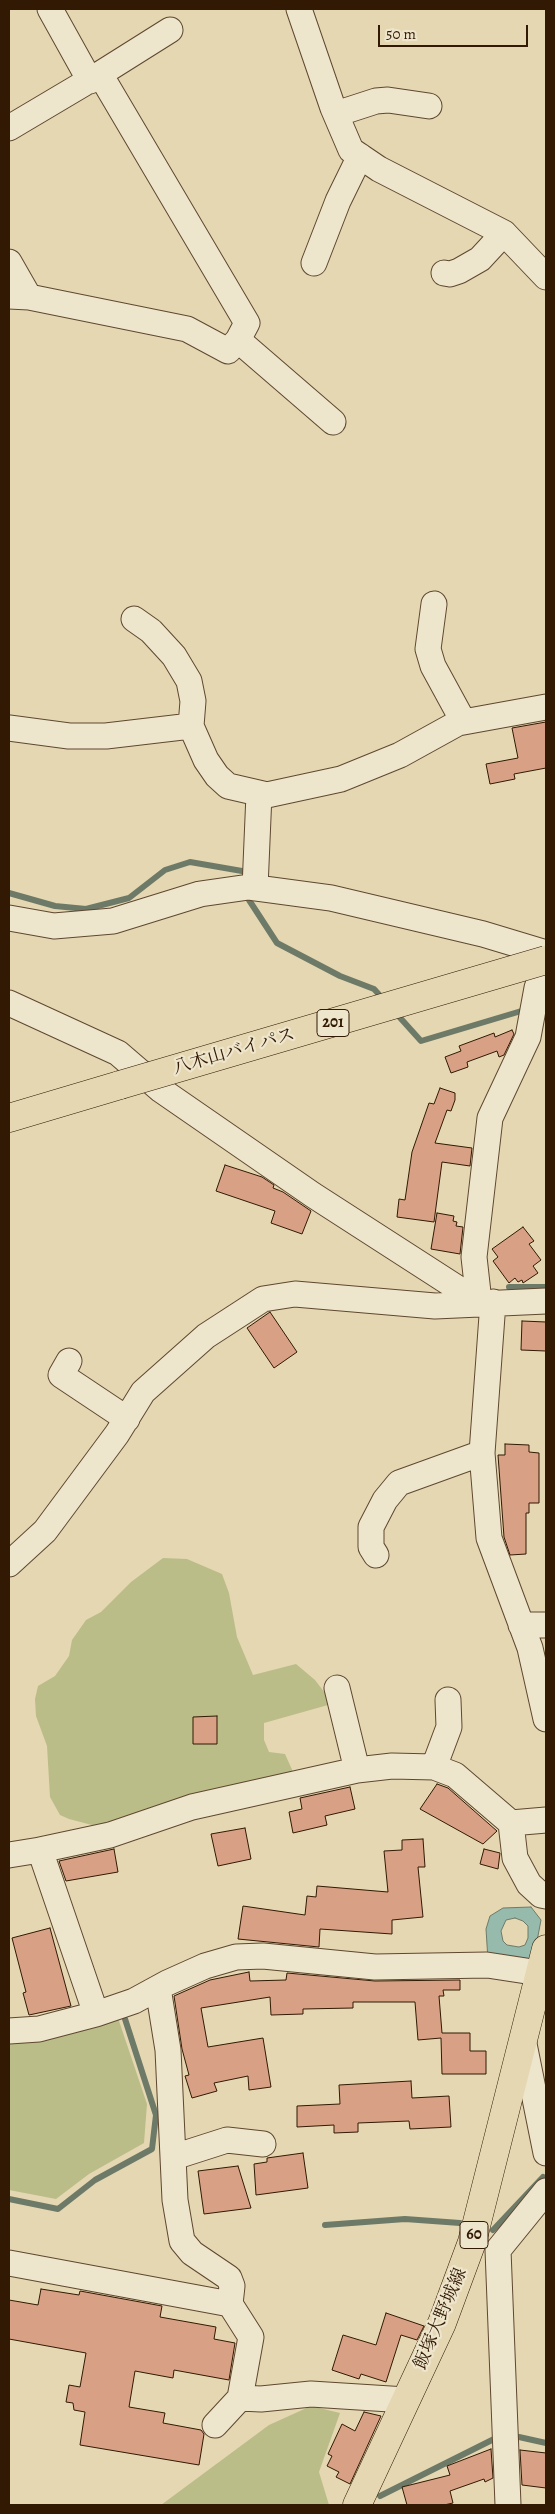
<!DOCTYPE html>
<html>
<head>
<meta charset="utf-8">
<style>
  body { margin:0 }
  #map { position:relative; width:555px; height:2514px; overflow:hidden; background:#e5d7b2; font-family:Alegreya,serif }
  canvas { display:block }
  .frame { position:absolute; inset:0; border:10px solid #311903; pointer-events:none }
  .scale { position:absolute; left:378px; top:25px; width:150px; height:22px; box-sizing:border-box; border:2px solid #311903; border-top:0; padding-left:6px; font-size:15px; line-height:18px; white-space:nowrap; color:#311903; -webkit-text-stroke:4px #eee5cd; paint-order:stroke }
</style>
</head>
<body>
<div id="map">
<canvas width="555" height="2514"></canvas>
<div class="frame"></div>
<div class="scale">50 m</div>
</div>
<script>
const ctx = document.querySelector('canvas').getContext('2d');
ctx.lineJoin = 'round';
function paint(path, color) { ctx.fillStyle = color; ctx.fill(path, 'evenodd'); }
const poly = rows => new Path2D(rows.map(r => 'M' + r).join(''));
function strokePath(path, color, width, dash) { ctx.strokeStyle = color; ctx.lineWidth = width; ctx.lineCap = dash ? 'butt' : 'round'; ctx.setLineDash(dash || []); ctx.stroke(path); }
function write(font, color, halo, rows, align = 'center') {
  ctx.font = font + ' Alegreya,"Noto Serif JP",serif'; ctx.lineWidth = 4.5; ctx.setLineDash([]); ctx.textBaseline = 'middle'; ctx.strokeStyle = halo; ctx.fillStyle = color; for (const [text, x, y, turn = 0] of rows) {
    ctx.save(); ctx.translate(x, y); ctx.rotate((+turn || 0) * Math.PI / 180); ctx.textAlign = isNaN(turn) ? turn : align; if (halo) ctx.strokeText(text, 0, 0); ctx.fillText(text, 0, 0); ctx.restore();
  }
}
const green = poly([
  [163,1558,187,1559,222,1574,229,1593,237,1637,253,1675,296,1664,315,1680,328,1697,328,1705,264,1723,264,1740,269,1752,285,1754,294,1774,111,1830,69,1819,60,1815,50,1797,47,1746,36,1716,35,1699,38,1686,55,1676,69,1656,72,1640,86,1620,101,1612,131,1582],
  [118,2018,147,2104,144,2143,89,2174,56,2199,9,2190,9,2037],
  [311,2406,340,2413,319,2472,329,2505,161,2505,269,2425]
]);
const water = poly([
  [531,1907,541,1920,533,1962,488,1960,486,1929,490,1916,503,1908,531,1907],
  [515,1918,523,1921,528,1926,528,1938,525,1945,519,1947,507,1945,503,1941,501,1931,506,1920,515,1918]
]);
const stream = poly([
  [9,893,55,906,86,909,129,898,165,870,190,862,242,871],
  [249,900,277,943,340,976,374,989,384,1000],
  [394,1011,421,1041,528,1009],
  [509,1287,546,1287],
  [9,2199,58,2209,95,2180,152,2149,156,2115,125,2019],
  [325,2225,405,2219,460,2223],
  [493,2230,543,2177],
  [519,2437,546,2443],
  [380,2496,498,2437]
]);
const building = poly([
  [546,722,546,768,514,774,515,779,490,784,486,764,518,758,512,728,546,722],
  [512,1030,514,1034,504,1055,499,1057,497,1051,467,1062,468,1067,451,1073,445,1057,461,1051,459,1046,494,1033,495,1037,512,1030],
  [440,1088,455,1093,455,1100,451,1111,447,1110,435,1143,472,1148,470,1166,442,1162,434,1222,397,1217,399,1199,405,1200,412,1152,429,1103,434,1104,440,1088],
  [225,1165,262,1177,274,1185,273,1188,283,1192,311,1211,302,1234,271,1223,275,1211,216,1191,225,1165],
  [437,1213,454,1216,453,1221,457,1222,456,1226,463,1227,460,1254,431,1249,437,1213],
  [523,1227,534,1241,529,1244,541,1260,533,1266,538,1273,523,1283,522,1280,518,1282,515,1278,509,1283,493,1261,498,1257,492,1249,523,1227],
  [270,1312,297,1352,274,1368,247,1328,270,1312],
  [522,1321,546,1322,546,1351,521,1350,522,1321],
  [505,1444,529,1445,529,1452,539,1453,539,1503,529,1503,529,1513,526,1513,526,1554,510,1555,504,1537,498,1455,505,1455,505,1444],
  [217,1716,217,1744,193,1744,193,1717,217,1716],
  [437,1784,448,1788,497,1831,483,1844,420,1809,437,1784],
  [350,1787,355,1809,325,1816,327,1825,293,1833,289,1812,302,1809,300,1798,350,1787],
  [245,1828,251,1859,218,1866,211,1834,245,1828],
  [423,1839,425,1867,418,1867,423,1917,392,1920,392,1934,320,1929,319,1947,238,1939,243,1906,305,1915,307,1896,316,1897,317,1886,388,1892,384,1851,402,1850,402,1840,423,1839],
  [114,1849,118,1872,66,1881,59,1861,114,1849],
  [484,1849,500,1853,498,1869,480,1864,484,1849],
  [50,1928,71,2006,29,2015,23,1993,26,1992,12,1938,50,1928],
  [249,1972,250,1981,286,1980,287,1973,375,1981,460,1980,460,1990,443,1990,444,1996,439,1996,442,2033,470,2033,470,2051,486,2051,486,2074,442,2074,441,2038,418,2040,415,2002,353,2002,353,2008,303,2009,303,2014,271,2015,270,1997,201,2008,208,2047,263,2038,271,2087,249,2090,248,2076,214,2083,217,2091,192,2098,185,2076,189,2075,182,2049,174,1996,210,1980,249,1972],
  [411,2081,412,2098,449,2096,451,2127,410,2129,409,2121,358,2123,358,2132,334,2133,334,2125,297,2127,297,2106,340,2104,339,2085,411,2081],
  [303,2153,308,2188,256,2195,254,2164,267,2162,267,2158,303,2153],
  [238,2166,251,2208,204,2214,198,2171,238,2166],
  [41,2289,79,2295,80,2291,162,2306,160,2317,216,2327,214,2339,235,2343,229,2380,174,2370,173,2378,135,2371,129,2407,165,2413,163,2423,201,2430,204,2434,199,2465,80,2445,85,2412,74,2410,73,2403,66,2402,69,2385,80,2387,86,2353,9,2339,9,2300,38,2305,41,2289],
  [386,2313,424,2326,417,2340,401,2335,386,2382,361,2374,359,2379,332,2370,343,2335,376,2345,386,2313],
  [364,2412,381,2416,350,2484,336,2477,339,2472,327,2466,332,2456,328,2454,342,2424,355,2431,364,2412],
  [491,2449,493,2478,485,2482,484,2479,450,2491,453,2503,444,2505,407,2505,402,2487,450,2475,447,2466,491,2449],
  [520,2450,546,2453,546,2488,522,2485,520,2450]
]);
const minor = poly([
  [50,9,90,81],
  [299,9,333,108,351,150,379,169,504,233,546,277],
  [100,74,170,30],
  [336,114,376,101,388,100,429,106],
  [9,128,100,74,247,323,238,340,228,351,187,329,29,297,9,296],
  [9,262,29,297],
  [314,263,338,201,360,156],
  [444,273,450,274,459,271,480,259,504,233],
  [238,340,333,422],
  [434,604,428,649,433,666,463,721],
  [134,619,151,631,174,656,189,681,193,701,191,726],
  [9,728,69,736,106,736,191,726,206,760,217,776,228,786,267,795,341,779,400,755,458,723,546,707],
  [255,888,259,794],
  [9,918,54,926,113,921,200,894,249,887,331,898,483,934,546,953],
  [9,1003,118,1053,161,1090,313,1195,479,1302],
  [479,1302,474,1257,490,1118,528,1037,537,988,546,961],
  [493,1302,482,1453,489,1538,530,1648,546,1719],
  [69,1361,61,1375,127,1419],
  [376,1555,371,1547,371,1527,385,1500,399,1483,482,1453],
  [9,1564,45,1531,117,1434,143,1392,206,1336,263,1299,295,1294,435,1306,546,1301],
  [521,1625,546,1625],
  [337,1688,357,1770],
  [434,1767,449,1727,448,1700],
  [511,1823,515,1858,529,1884,541,1895,546,1896],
  [40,1850,110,1835,192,1807,357,1770,392,1766,434,1767,455,1775,511,1823,546,1820],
  [9,1855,40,1850,96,2014,134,2001,167,1983,205,1966,236,1957,263,1956,375,1967,487,1965,546,1974],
  [158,1988,168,2050,175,2200,182,2241,192,2253,229,2278,232,2286,230,2304,251,2337,240,2398,261,2399,311,2394,406,2400],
  [9,2031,39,2029,96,2014],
  [524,2044,546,2153],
  [174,2157,227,2140,263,2144],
  [9,2263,230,2304],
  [215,2425,240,2398],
  [508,2505,498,2250,546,2191]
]);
const major = poly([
  [357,2505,442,2323,472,2242,546,1949]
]);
const highway = poly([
  [9,1118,120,1085]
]);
const highwayBridge = poly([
  [120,1085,546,960]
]);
const shields = [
  [333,1023,32],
  [474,2235,28]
];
const shieldNames = [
  ["201",333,1023],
  ["60",474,2235]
];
const streetNames = [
  ["八木山バイパス",234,1052,-16],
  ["飯塚大野城線",441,2319,-67]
];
paint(green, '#bbbd88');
paint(water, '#96baac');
strokePath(water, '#6e7a68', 1);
strokePath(stream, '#6e7a68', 6);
paint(building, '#d8a084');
strokePath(building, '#311903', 1);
strokePath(minor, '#5e482f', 27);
strokePath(major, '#311903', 29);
strokePath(highway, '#311903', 29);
strokePath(minor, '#eee5cd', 25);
strokePath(major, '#e5d7b2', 28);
strokePath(highway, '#e5d7b2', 28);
strokePath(highwayBridge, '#311903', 29, []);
strokePath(highwayBridge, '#e5d7b2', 28);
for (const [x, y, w] of shields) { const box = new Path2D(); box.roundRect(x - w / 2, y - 13.5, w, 27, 4); ctx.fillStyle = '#eee5cd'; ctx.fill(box); strokePath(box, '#311903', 1); }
write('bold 16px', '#311903', null, shieldNames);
write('18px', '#311903', '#eee5cd', streetNames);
</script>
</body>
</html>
